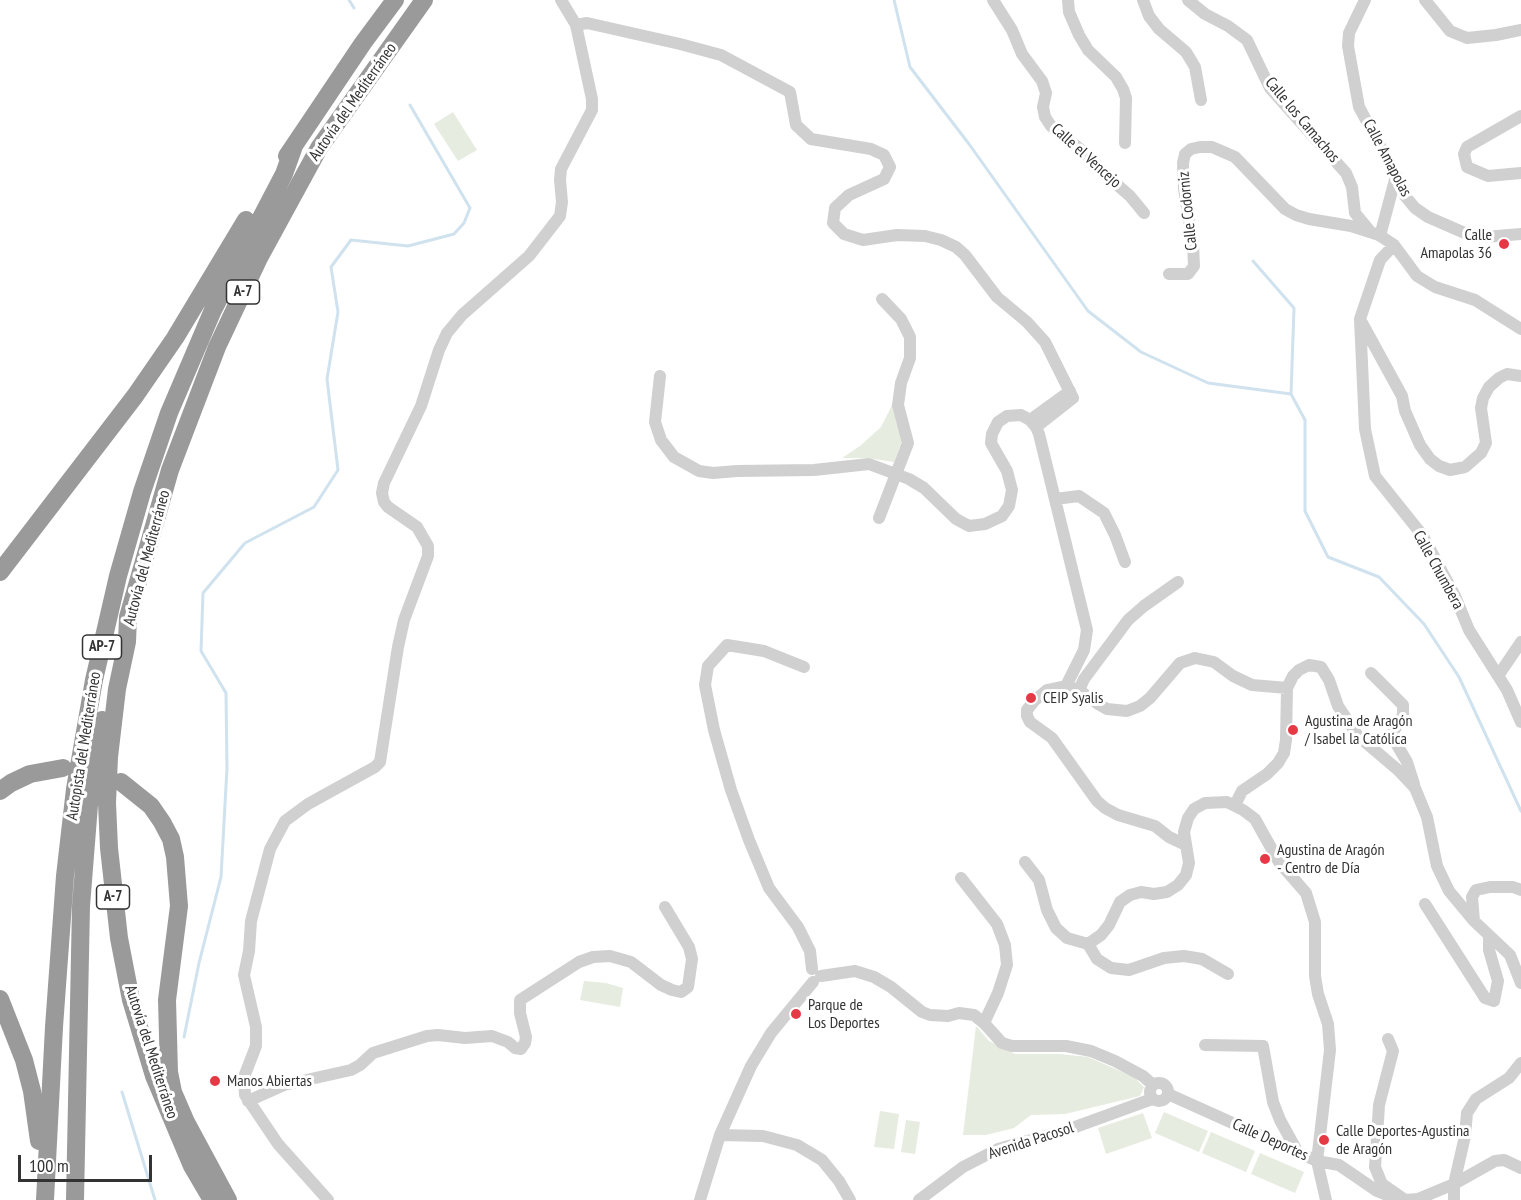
<!DOCTYPE html>
<html>
<head>
<meta charset="utf-8">
<style>
  body { margin:0 }
  #map { position:relative; width:1521px; height:1200px; overflow:hidden; background:#fff; font-family:"PT Sans Narrow",sans-serif }
  canvas { display:block }
  .scale { position:absolute; left:18px; top:1155px; width:134px; height:27px; box-sizing:border-box; border:3px solid #333; border-top:0; padding-left:8px; font-size:18px; line-height:21px; white-space:nowrap; color:#333; -webkit-text-stroke:4px #fff; paint-order:stroke }
</style>
</head>
<body>
<div id="map">
<canvas width="1521" height="1200"></canvas>
<div class="scale">100 m</div>
</div>
<script>
const ctx = document.querySelector('canvas').getContext('2d');
ctx.lineJoin = 'round';
function paint(path, color) { ctx.fillStyle = color; ctx.fill(path, 'evenodd'); }
const poly = rows => new Path2D(rows.map(r => 'M' + r).join(''));
function strokePath(path, color, width, dash) { ctx.strokeStyle = color; ctx.lineWidth = width; ctx.lineCap = dash ? 'butt' : 'round'; ctx.setLineDash(dash || []); ctx.stroke(path); }
function write(font, color, halo, rows, align = 'center') {
  ctx.font = font + ' "PT Sans Narrow",sans-serif'; ctx.lineWidth = 6; ctx.setLineDash([]); ctx.textBaseline = 'middle'; ctx.strokeStyle = halo; ctx.fillStyle = color; for (const [text, x, y, turn = 0] of rows) {
    ctx.save(); ctx.translate(x, y); ctx.rotate((+turn || 0) * Math.PI / 180); ctx.textAlign = isNaN(turn) ? turn : align; if (halo) ctx.strokeText(text, 0, 0); ctx.fillText(text, 0, 0); ctx.restore();
  }
}
const green = poly([
  [453,112,477,150,458,161,434,124],
  [894,401,902,441,894,462,867,458,842,458,860,446,881,427],
  [584,981,606,983,623,988,620,1007,580,1000],
  [976,1026,989,1041,1015,1054,1059,1054,1088,1057,1134,1077,1144,1087,1140,1096,1065,1114,1031,1115,1014,1128,986,1135,963,1135],
  [880,1111,899,1114,894,1149,874,1147],
  [1164,1112,1208,1131,1199,1152,1155,1133],
  [1143,1113,1152,1138,1106,1154,1098,1128],
  [906,1120,920,1122,915,1154,901,1152],
  [1211,1132,1255,1151,1246,1172,1202,1153],
  [1260,1153,1304,1172,1295,1193,1251,1174]
]);
const stream = poly([
  [349,0,354,8],
  [894,0,910,67,969,144,1088,311,1141,352,1208,383,1291,394],
  [1253,261,1294,308,1291,394,1305,420,1305,511,1328,557,1379,577,1424,624,1459,677,1521,811],
  [184,1037,199,963,221,877,227,768,226,693,201,651,203,593,245,543,314,507,338,470,327,379,338,312,331,267,351,240,408,246,454,234,464,223,470,208,410,105],
  [122,1092,155,1200]
]);
const minor = poly([
  [993,0,1012,30,1022,54,1042,81,1046,93,1043,107,1045,117,1051,126,1085,153,1107,176,1130,196,1144,213],
  [1068,0,1069,12,1079,35,1088,50,1116,77,1123,89,1126,98,1125,143],
  [1143,0,1149,16,1159,29,1186,52,1195,67,1201,100],
  [1188,0,1205,14,1228,26,1247,40,1270,88,1346,173,1352,187,1355,213,1369,230],
  [1365,0,1349,33,1348,46,1359,107,1396,175,1405,196,1415,208,1428,217,1467,234,1485,237,1521,234],
  [1425,0,1450,31,1467,38,1496,35,1521,30],
  [576,25,587,23,680,44,721,55,790,92,796,125,811,139,871,149,884,155,890,167,884,179,849,195,835,208,833,223,844,234,863,240,897,235,925,236,941,240,956,247,965,255,997,297,1027,322,1045,342,1073,398,1036,427],
  [1521,116,1467,147,1464,154,1467,167,1488,176,1521,173],
  [1380,236,1396,176],
  [1394,245,1380,260,1360,319,1365,429,1375,476,1423,536,1455,596,1469,630,1507,690,1521,722],
  [1169,274,1188,274,1194,266,1193,244,1184,189,1183,163,1185,154,1191,149,1200,147,1212,147,1235,157,1285,209,1296,215,1309,219,1351,226,1379,235,1394,245,1417,276,1435,287,1475,300,1521,329],
  [1362,323,1402,396,1405,411,1420,445,1430,459,1439,466,1450,470,1465,467,1481,453,1486,443,1481,408,1483,398,1489,387,1499,378,1507,374,1521,376],
  [660,376,655,422,661,440,674,457,699,471,713,473,737,471,814,470,869,464,909,479,924,488,956,519,969,526,985,524,1002,516,1009,506,1012,490,1007,471,991,443,992,434,998,422,1007,416,1021,415,1030,420,1036,427,1039,434,1087,630,1084,650,1066,686],
  [1030,420,1070,391],
  [1055,499,1079,496,1104,513,1115,535,1125,562],
  [879,518,908,443,898,405,901,383,910,358,910,337,901,319,882,299],
  [804,667,764,651,727,645,708,666,705,685,714,730,731,790,749,840,769,888,798,927,810,951,812,969],
  [1371,673,1403,705,1403,715,1392,734,1393,738,1407,762,1414,784],
  [1498,676,1521,642],
  [1079,690,1084,679,1128,620,1144,606,1178,582],
  [1235,805,1242,791,1267,774,1278,763,1284,753,1286,740,1287,688,1293,676,1299,670,1309,665,1321,667,1329,680,1338,706,1358,736,1398,770,1415,788,1427,817,1437,866,1449,891,1474,921,1510,955,1521,983],
  [1186,845,1169,837,1155,826,1118,815,1105,808,1097,801,1052,738,1030,722,1027,716,1027,710,1034,701,1047,690,1066,686,1079,690,1098,704,1107,709,1127,711,1140,706,1150,698,1180,663,1195,658,1214,662,1233,676,1252,685,1287,688],
  [1025,862,1039,880,1047,910,1056,928,1067,938,1088,944,1097,959,1111,968,1129,970,1164,958,1184,956,1202,959,1228,974],
  [961,878,997,924,1005,945,1007,965,998,993,984,1023],
  [1425,904,1485,998,1494,1001,1498,981,1489,950,1489,936],
  [1474,921,1472,897,1476,890,1490,887,1513,887,1521,890],
  [1088,944,1101,935,1109,925,1120,902,1130,895,1141,892,1154,894,1167,892,1178,885,1186,875,1189,863,1184,832,1188,818,1194,809,1205,803,1227,802,1243,810,1255,819,1279,862,1306,893,1315,922,1315,976,1318,994,1328,1024,1330,1050,1317,1161,1326,1200],
  [821,976,855,971,874,977,891,987,922,1012,930,1015,948,1016,959,1013,974,1015,984,1023,1002,1043,1012,1046,1066,1046,1091,1051,1115,1061,1143,1076,1153,1085],
  [1388,1039,1393,1051,1379,1105,1377,1138,1375,1167,1382,1184,1405,1200,1418,1199,1454,1184,1495,1161,1504,1160,1521,1168],
  [1205,1045,1263,1046,1273,1102,1280,1120,1297,1151],
  '1150 1092a9 9 0 1 1 18 0a9 9 0 1 1-18 0Z',
  [1168,1094,1317,1161,1339,1165,1377,1191,1392,1197],
  [248,1101,284,1085,351,1070,360,1065,373,1053,427,1036,438,1035,465,1038,492,1036,508,1042,515,1048,521,1049,525,1043,526,1037,520,1013,520,1000,579,962,593,957,610,956,631,962,661,985,672,990,681,992,688,987,692,959,689,947,665,907],
  [720,1135,763,1136,797,1145,822,1160,839,1181,850,1200],
  [328,1200,278,1144,245,1095,244,1077,256,1046,256,1027,244,975,249,951,251,921,270,849,285,821,308,804,375,767,380,762,398,647,404,620,428,556,428,546,417,527,388,507,384,502,382,493,384,483,421,406,439,350,447,333,462,315,529,256,560,216,562,202,560,180,561,169,592,110,592,99,576,25,561,0],
  [700,1200,720,1135,751,1066,771,1033,813,982],
  [919,1200,963,1167,998,1149,1067,1130,1152,1099],
  [1454,1200,1454,1184,1465,1136,1467,1113,1476,1099,1509,1078,1521,1063]
]);
const highway = poly([
  [287,156,363,43,395,0],
  [0,572,135,396,175,338,246,220],
  [121,782,151,806,162,822,171,839,175,857,179,906,167,1000,169,1072,173,1092,186,1122,228,1200],
  [0,791,11,783,30,774,63,768],
  [0,999,24,1060,32,1091,39,1141],
  [45,1200,54,1027,65,876,75,789,94,680,118,576,142,492,169,413,213,310,284,174,293,149],
  [75,1200,81,906,89,805,102,720],
  [212,1200,192,1166,154,1076,131,1000,119,938,109,848,107,803,109,757,117,689,127,642,128,617,170,470,217,347,259,258,319,148,424,0]
]);
const markers = [
  [1504,244,6,"#e63946"],
  [1031,698,6,"#e63946"],
  [1293,730,6,"#e63946"],
  [1265,859,6,"#e63946"],
  [796,1014,6,"#e63946"],
  [215,1081,6,"#e63946"],
  [1324,1140,6,"#e63946"]
];
const shields = [
  [243,292,33],
  [102,647,39],
  [113,897,33]
];
const shieldNames = [
  ["A-7",243,292],
  ["AP-7",102,647],
  ["A-7",113,897]
];
const streetNames = [
  ["Autovía del Mediterráneo",353,102,-55],
  ["Calle los Camachos",1302,120,50],
  ["Calle el Vencejo",1086,156,42],
  ["Calle Amapolas",1387,158,62],
  ["Calle Codorniz",1188,211,-96],
  ["Autovía del Mediterráneo",147,558,-75],
  ["Calle Chumbera",1438,570,61],
  ["Autopista del Mediterráneo",84,746,-81],
  ["Autovía del Mediterráneo",151,1052,72],
  ["Calle Deportes",1270,1140,24],
  ["Avenida Pacosol",1031,1141,-18]
];
const poiNames = [
  ["Calle",1492,235,"right"],
  ["Amapolas 36",1492,253,"right"],
  ["CEIP Syalis",1043,698],
  ["Agustina de Aragón",1305,721],
  ["/ Isabel la Católica",1305,739],
  ["Agustina de Aragón",1277,850],
  ["- Centro de Día",1277,868],
  ["Parque de",808,1005],
  ["Los Deportes",808,1023],
  ["Manos Abiertas",227,1081],
  ["Calle Deportes-Agustina",1336,1131],
  ["de Aragón",1336,1149]
];
paint(green, '#e6ecdf');
strokePath(stream, '#cfe2ee', 3);
strokePath(minor, '#d0d0d0', 12);
strokePath(highway, '#9a9a9a', 18);
for (const [x, y, r, color] of markers) { const dot = new Path2D(); dot.arc(x, y, r, 0, 2 * Math.PI); ctx.fillStyle = color; ctx.fill(dot); strokePath(dot, '#fff', 2); }
for (const [x, y, w] of shields) { const box = new Path2D(); box.roundRect(x - w / 2, y - 12, w, 24, 4.5); ctx.fillStyle = '#fff'; ctx.fill(box); strokePath(box, '#333', 1.5); }
write('bold 15px', '#333', null, shieldNames);
write('16px', '#333', '#fff', streetNames);
write('16px', '#333', '#fff', poiNames, 'left');
</script>
</body>
</html>
